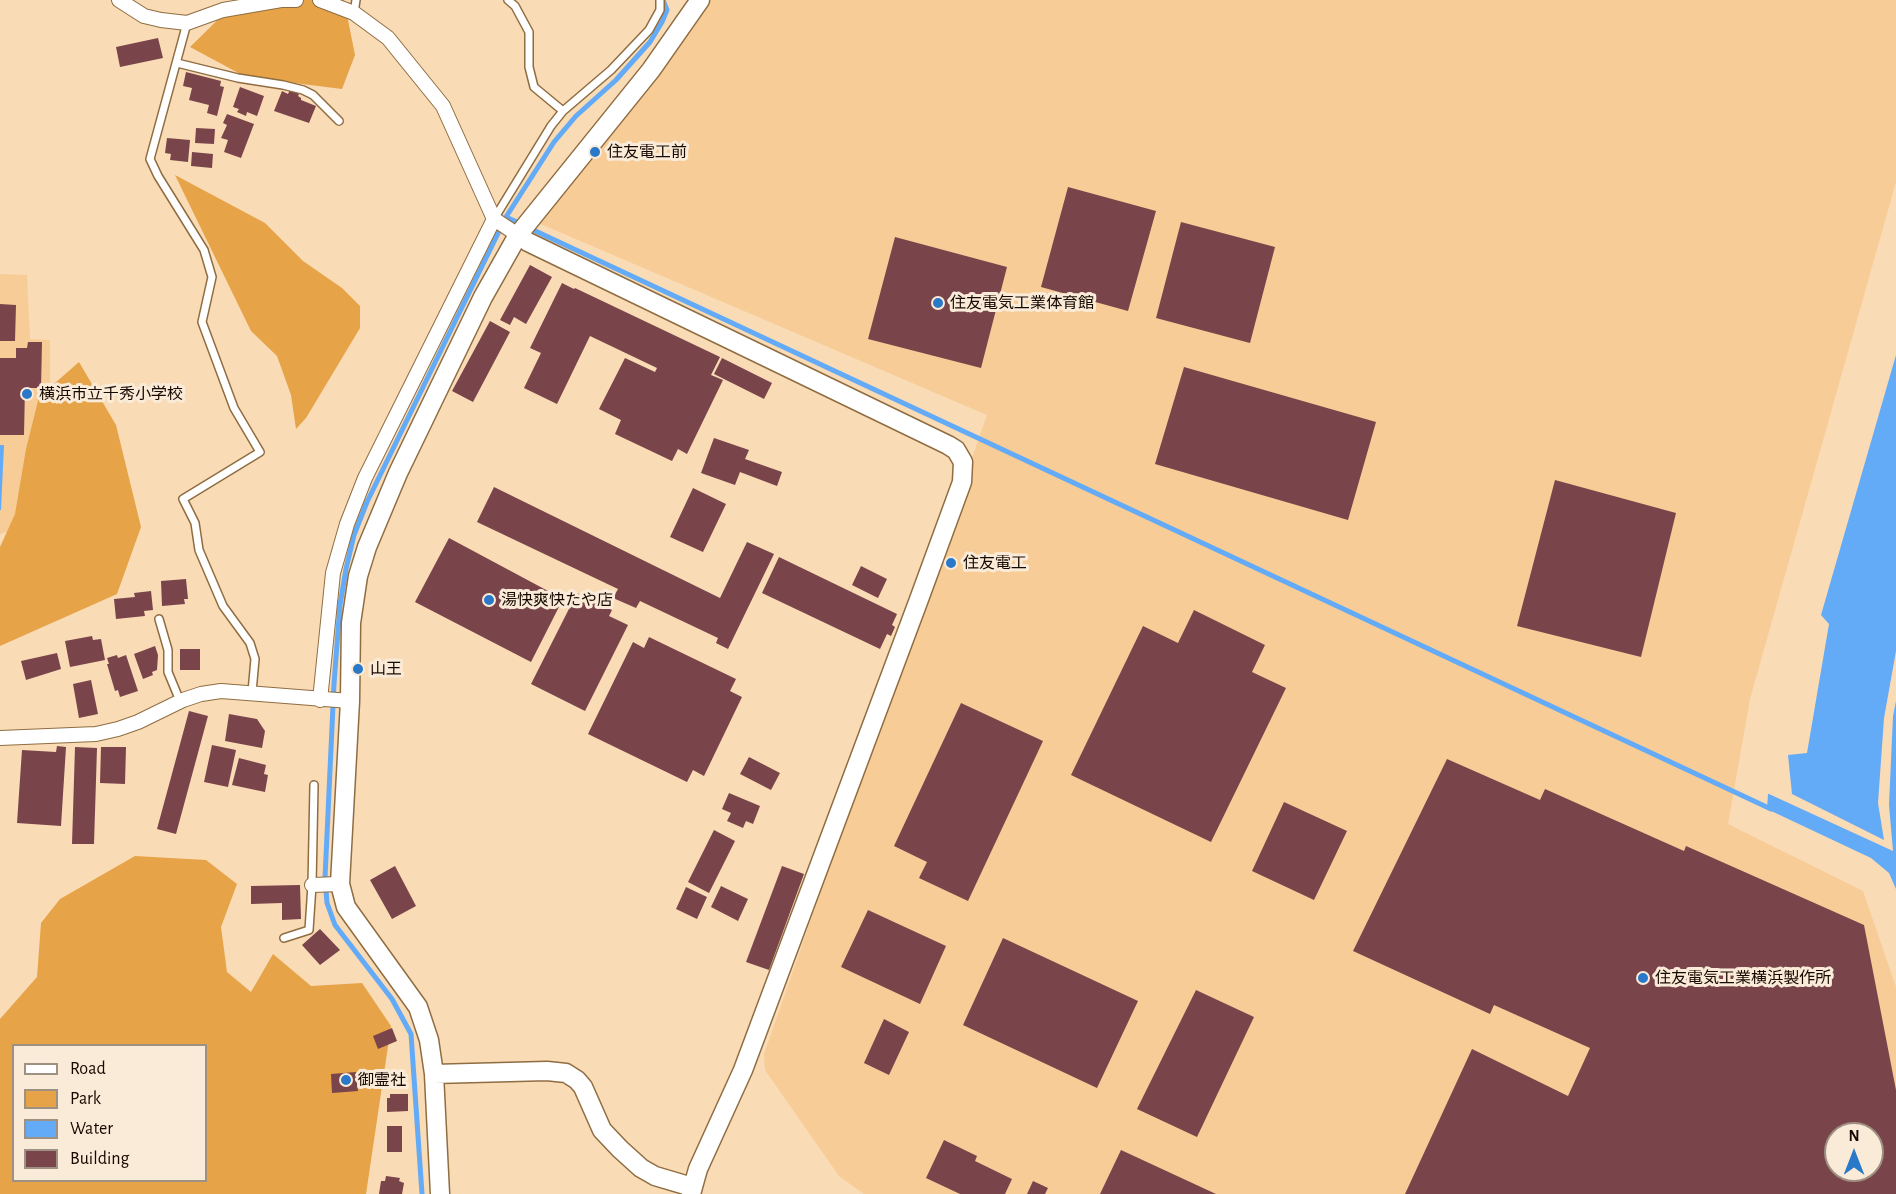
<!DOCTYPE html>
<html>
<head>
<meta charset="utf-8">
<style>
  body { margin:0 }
  #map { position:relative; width:1896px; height:1194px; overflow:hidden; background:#f9dbb6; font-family:"Alegreya Sans",sans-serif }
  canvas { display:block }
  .legend { position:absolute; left:12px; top:1044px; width:195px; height:138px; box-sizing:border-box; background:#faebd8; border:2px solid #9f9182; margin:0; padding:8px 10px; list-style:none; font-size:18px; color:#160900 }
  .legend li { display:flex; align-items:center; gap:12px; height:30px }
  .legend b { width:30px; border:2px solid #9f9182 }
  .north { position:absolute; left:1824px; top:1122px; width:60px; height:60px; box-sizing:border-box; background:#faebd8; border:2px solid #9f9182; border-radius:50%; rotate:0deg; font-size:16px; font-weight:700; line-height:24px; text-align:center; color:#160900 }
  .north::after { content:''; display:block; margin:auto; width:21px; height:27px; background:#2a79c9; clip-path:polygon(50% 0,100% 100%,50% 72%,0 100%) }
</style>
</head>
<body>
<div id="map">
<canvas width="1896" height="1194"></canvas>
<ul class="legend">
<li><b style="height:8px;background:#fff"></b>Road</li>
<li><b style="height:16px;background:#e6a348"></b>Park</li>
<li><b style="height:16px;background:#63aaf7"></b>Water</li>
<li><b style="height:16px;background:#7a444b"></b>Building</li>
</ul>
<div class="north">N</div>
</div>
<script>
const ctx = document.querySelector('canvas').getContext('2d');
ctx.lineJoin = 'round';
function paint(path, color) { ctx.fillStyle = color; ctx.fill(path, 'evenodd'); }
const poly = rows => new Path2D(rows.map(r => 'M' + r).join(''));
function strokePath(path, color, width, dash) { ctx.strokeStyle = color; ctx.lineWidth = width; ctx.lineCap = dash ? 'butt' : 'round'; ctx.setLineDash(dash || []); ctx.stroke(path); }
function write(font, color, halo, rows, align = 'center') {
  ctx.font = font + ' "Alegreya Sans","Noto Sans JP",sans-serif'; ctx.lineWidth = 6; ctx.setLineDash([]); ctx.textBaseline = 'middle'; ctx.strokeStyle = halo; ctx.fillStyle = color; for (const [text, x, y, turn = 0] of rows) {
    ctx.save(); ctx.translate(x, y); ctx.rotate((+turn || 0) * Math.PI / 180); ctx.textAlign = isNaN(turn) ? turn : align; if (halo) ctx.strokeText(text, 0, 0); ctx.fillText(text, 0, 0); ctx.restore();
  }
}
const built = poly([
  [711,0,1896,0,1896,182,1750,699,1728,824,1863,891,1896,987,1896,1194,864,1194,839,1176,765,1070,764,1054,987,415,536,222],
  [1836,1134,1872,1134,1872,1170,1836,1170],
  [0,274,27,275,30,339,50,340,50,381,59,408,19,527,0,534]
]);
const green = poly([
  [238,0,344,0,355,55,342,89,246,77,190,47],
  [175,175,265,223,303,261,342,288,360,306,360,328,306,418,296,429,291,395,277,356,251,331],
  [79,362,116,425,141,527,117,594,0,646,0,547,15,514,26,449,39,397],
  [135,856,206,860,237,884,221,927,227,972,251,992,273,954,311,986,362,983,391,1026,366,1194,0,1194,0,1019,37,977,41,923,60,899],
  [14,1046,206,1046,206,1180,14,1180]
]);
const water = poly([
  [1896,355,1896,651,1884,718,1878,803,1884,840,1792,794,1788,755,1807,753,1829,624,1821,615],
  [0,445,4,445,1,510,0,510],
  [1896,701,1896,889,1889,873,1871,858,1767,809,1768,794,1769,794,1893,851,1889,805,1893,716]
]);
const stream = poly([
  [506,217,521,224],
  [529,228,1771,809],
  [422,1194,411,1034,392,999,335,925,327,903,325,878,334,684,340,605,346,569,354,535,367,502,506,217,554,142,576,116,616,80,650,42,662,22,667,10,663,0]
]);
const building = poly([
  [158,38,163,58,120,67,116,47],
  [186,72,221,81,220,86,224,87,217,116,207,113,209,105,189,100,192,88,183,86],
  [240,87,264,96,257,116,247,112,246,116,237,112,239,109,233,107],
  [290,90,299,94,298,96,301,98,301,100,316,106,309,123,274,111,282,91,288,94],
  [227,114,254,124,241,158,224,152,228,140,221,138,227,125,223,123],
  [196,128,215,129,214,144,195,143],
  [167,138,190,140,188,162,170,160,171,154,165,153],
  [192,152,213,154,212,168,191,166],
  [1068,187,1156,211,1128,311,1041,287],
  [1181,222,1275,247,1250,343,1156,318],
  [895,237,1007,267,981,368,868,339],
  [530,265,552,277,526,324,514,317,510,325,500,320],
  [562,283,574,289,575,288,720,357,711,375,723,380,687,454,678,449,672,461,615,434,621,420,599,409,625,358,655,372,657,368,590,336,557,404,524,388,541,353,530,348],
  [0,304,16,305,15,341,0,341],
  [490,321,510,332,473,402,452,391],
  [28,342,42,342,41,388,25,388,24,435,0,435,0,358,16,358,16,348,27,348],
  [722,358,772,383,764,399,714,374],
  [1184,367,1376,422,1348,520,1155,464],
  [714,438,749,450,745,459,782,472,777,486,740,472,735,485,701,473],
  [1555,480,1676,513,1641,657,1517,626],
  [494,487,720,598,747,542,774,554,728,649,716,643,718,638,640,601,636,608,613,598,618,589,477,522],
  [693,488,726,504,703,552,670,537],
  [449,538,563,599,531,662,415,602],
  [779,557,897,614,892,625,895,627,891,636,887,634,880,649,762,593],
  [861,566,887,579,878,598,852,585],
  [186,579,188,599,184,599,185,604,162,606,161,581],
  [151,591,153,610,144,611,145,616,116,619,114,599,135,597,134,593],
  [577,593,612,610,609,616,628,625,585,711,531,684],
  [1194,610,1265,645,1252,672,1286,688,1211,842,1071,775,1143,626,1178,643],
  [92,636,93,640,101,639,105,660,70,667,65,641],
  [649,637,736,679,730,691,742,697,704,776,693,770,687,782,588,734,633,642,644,648],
  [155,646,158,655,157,670,152,672,153,675,143,679,134,654],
  [180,649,200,649,200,670,180,670],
  [57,653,61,669,26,680,21,661],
  [117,655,118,658,126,655,138,691,120,697,118,690,115,691,107,664,109,664,107,658],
  [91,680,98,714,79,718,73,684],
  [961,703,1043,741,968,901,919,878,927,862,894,846],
  [189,711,208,716,176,834,157,829],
  [229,714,257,719,265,731,262,748,225,741],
  [212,745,236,750,228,787,204,782],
  [57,746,66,747,61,826,17,823,22,750,56,752],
  [75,747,97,748,94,844,72,844],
  [101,747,126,747,125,784,100,783],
  [749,757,780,773,771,790,740,774],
  [239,758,266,765,264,774,268,775,265,792,232,785],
  [1447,759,1540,800,1545,789,1684,851,1686,846,1864,925,1896,1090,1896,1194,1405,1194,1472,1049,1568,1096,1590,1048,1494,1005,1490,1014,1353,951],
  [1836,1134,1872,1134,1872,1170,1836,1170],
  [729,793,760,806,753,824,746,821,743,828,727,821,731,813,722,809],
  [1284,802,1347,831,1314,900,1252,871],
  [714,830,735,841,709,893,688,882],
  [395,866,416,906,392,919,370,880],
  [782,866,804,874,769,970,746,962],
  [300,885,301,919,282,920,282,903,251,904,251,886],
  [721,886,748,899,738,921,711,907],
  [686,887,707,897,697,919,676,909],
  [868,910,946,946,920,1004,841,967],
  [320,929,340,950,320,965,302,945],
  [1003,938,1138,1001,1097,1088,963,1025],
  [1196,990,1254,1017,1197,1137,1137,1109],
  [884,1019,909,1032,889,1075,864,1063],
  [392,1028,397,1041,378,1049,373,1036],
  [356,1072,358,1091,332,1093,331,1074],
  [390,1094,408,1094,408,1111,387,1112,387,1098,390,1098],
  [387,1126,402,1126,402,1152,387,1152],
  [944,1140,977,1156,975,1161,1012,1179,1005,1194,960,1194,926,1178],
  [1121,1150,1216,1194,1100,1194],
  [386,1176,400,1178,399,1181,404,1183,402,1194,379,1194,381,1181,385,1181],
  [1033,1181,1048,1188,1045,1194,1027,1194]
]);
const lane = poly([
  [508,0,515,6,529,32,529,67,534,87,563,111],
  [354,13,356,0],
  [187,23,150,159,158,176,204,250,212,277,202,322,234,408,260,452,183,499,195,523,199,550,223,606,250,643,255,659,252,692],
  [177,63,238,78,283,85,303,90,313,95,339,121],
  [494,219,551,126,563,111,611,70,649,30,660,10,660,0],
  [159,619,168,650,168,672,180,701],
  [284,938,309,930,312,885,314,785]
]);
const street = poly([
  [119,0,144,16,161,20,187,23,223,10,281,0,296,0],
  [320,0,354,13,388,38,443,106,494,219,518,235],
  [320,700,333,573,347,524,365,478,494,219],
  [0,738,96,734,118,729,138,722,183,700,201,694,221,691,350,701],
  [312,885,340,884]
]);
const secondary = poly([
  [518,235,528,242,948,445,956,450,963,462,962,482,918,602,743,1070,698,1169,691,1194],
  [434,1074,547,1071,566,1073,577,1080,583,1087,602,1130,620,1149,641,1168,655,1176,692,1187],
  [440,1194,434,1074,429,1040,418,1007,346,907,340,884,350,701,351,623,358,576,367,547,398,473,483,297,518,235,651,70,700,0]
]);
const markers = [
  [595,152,6,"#2a79c9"],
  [938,303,6,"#2a79c9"],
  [27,394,6,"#2a79c9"],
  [951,563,6,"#2a79c9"],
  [489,600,6,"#2a79c9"],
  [358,669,6,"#2a79c9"],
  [1643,978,6,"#2a79c9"],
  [346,1080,6,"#2a79c9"]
];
const poiNames = [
  ["住友電工前",607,152],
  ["住友電気工業体育館",950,303],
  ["横浜市立千秀小学校",39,394],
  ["住友電工",963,563],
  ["湯快爽快たや店",501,600],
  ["山王",370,669],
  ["住友電気工業横浜製作所",1655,978],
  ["御霊社",358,1080]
];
paint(built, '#f7cc97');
paint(green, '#e6a348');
paint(water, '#63aaf7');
strokePath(stream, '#63aaf7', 5);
paint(building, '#7a444b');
strokePath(lane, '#8f6d41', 10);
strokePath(street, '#8f6d41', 16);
strokePath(secondary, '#8f6d41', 21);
strokePath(lane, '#fff', 7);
strokePath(street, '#fff', 14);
strokePath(secondary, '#fff', 18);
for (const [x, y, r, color] of markers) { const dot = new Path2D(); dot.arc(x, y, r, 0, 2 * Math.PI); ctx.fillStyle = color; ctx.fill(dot); strokePath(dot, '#faebd8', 2); }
write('16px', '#160900', '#faebd8', poiNames, 'left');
</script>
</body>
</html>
